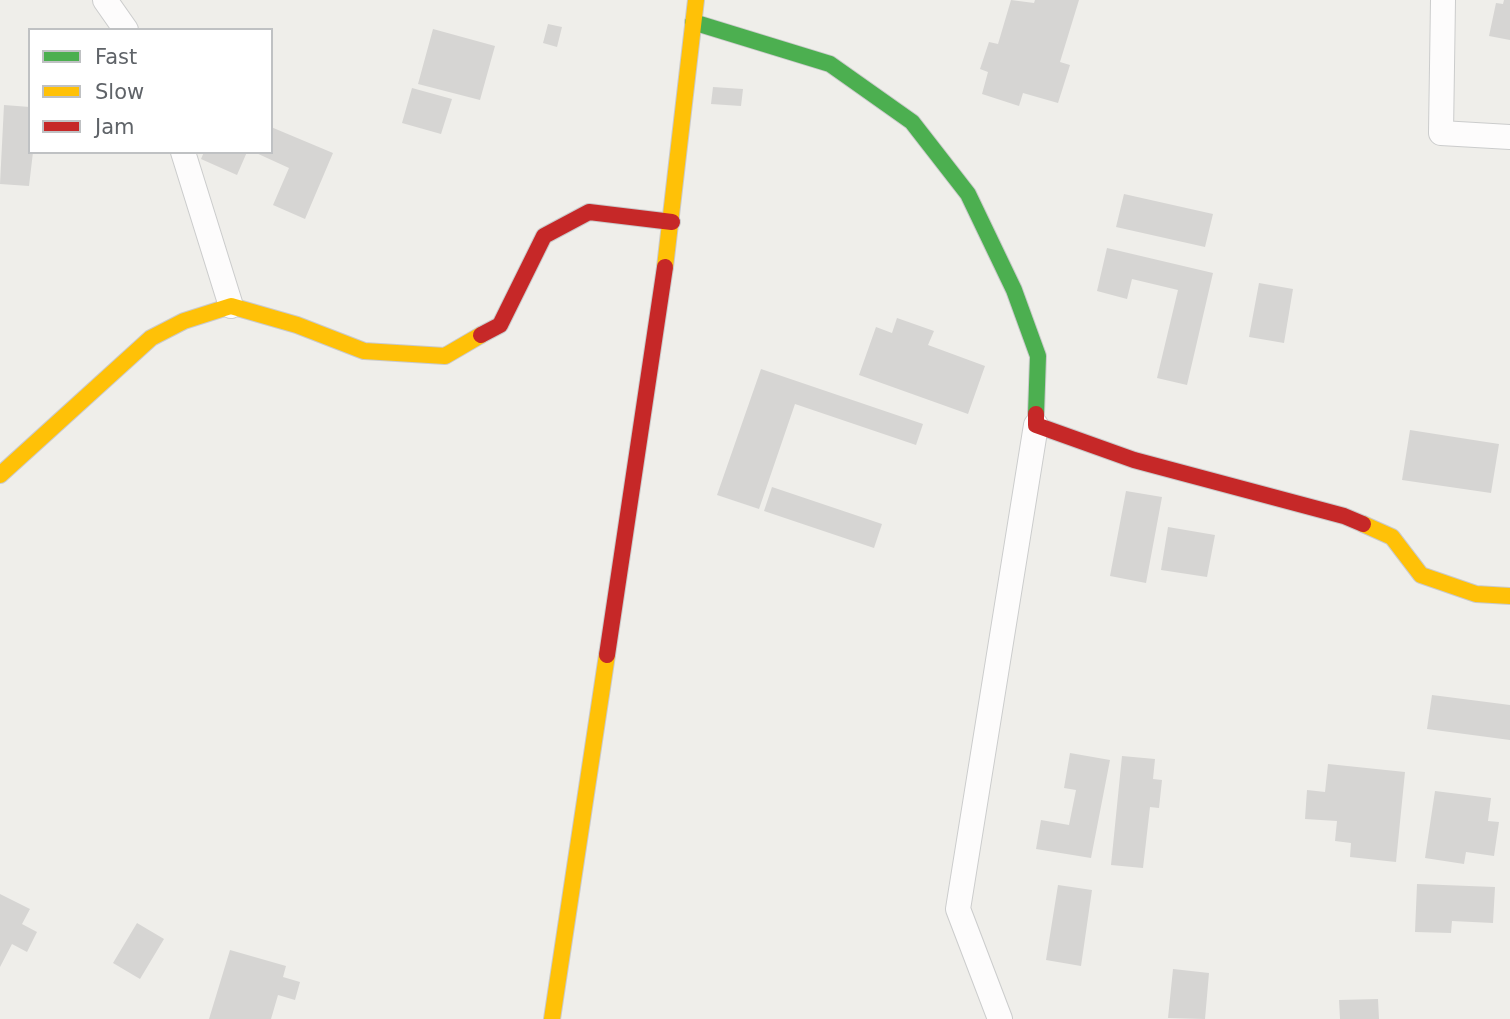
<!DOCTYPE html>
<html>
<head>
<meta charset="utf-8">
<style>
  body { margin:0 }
  #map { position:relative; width:1510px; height:1019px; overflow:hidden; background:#efeeea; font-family:"DejaVu Sans",sans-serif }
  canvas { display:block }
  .legend { position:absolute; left:28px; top:28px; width:245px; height:126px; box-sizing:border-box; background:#fff; border:2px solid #bfc1c3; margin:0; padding:9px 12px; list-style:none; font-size:21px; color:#5f6368 }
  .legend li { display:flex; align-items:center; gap:14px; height:35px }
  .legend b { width:35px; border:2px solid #bfc1c3 }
</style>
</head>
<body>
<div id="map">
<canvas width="1510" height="1019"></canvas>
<ul class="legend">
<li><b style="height:9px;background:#4caf50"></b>Fast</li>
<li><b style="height:9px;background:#ffc107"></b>Slow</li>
<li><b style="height:9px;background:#c62828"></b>Jam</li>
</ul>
</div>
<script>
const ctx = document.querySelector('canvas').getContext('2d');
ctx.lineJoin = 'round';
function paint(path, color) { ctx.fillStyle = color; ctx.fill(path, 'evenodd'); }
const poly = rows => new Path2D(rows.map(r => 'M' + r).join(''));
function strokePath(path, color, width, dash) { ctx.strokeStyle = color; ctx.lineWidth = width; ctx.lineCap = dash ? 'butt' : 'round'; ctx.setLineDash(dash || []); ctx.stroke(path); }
const building = poly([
  [1011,0,1034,3,1035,0,1079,0,1060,62,1070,65,1058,103,1023,93,1019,106,982,94,988,72,980,69,989,42,998,44],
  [1504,0,1510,0,1510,40,1489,36,1496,3,1503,4],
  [548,24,562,27,557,47,543,43],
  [433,29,495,46,480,100,418,84],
  [713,87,743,89,741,106,711,104],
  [412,88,452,99,441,134,402,123],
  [4,105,30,107,30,152,33,152,29,186,0,184],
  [271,127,333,153,305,219,273,205,289,168,254,152,271,152],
  [204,152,247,152,237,175,201,159],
  [1124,194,1213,214,1205,247,1116,227],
  [1107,248,1213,273,1187,385,1157,378,1178,290,1132,279,1127,299,1097,291],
  [1259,283,1293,289,1284,343,1249,337],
  [897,318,934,331,928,345,985,366,968,414,859,375,876,327,892,333],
  [761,369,923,424,916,445,795,404,759,509,717,495],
  [1410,430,1499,444,1491,493,1402,480],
  [772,487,882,524,874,548,764,511],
  [1126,491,1162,497,1146,583,1110,576],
  [1168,527,1215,535,1207,577,1161,570],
  [1432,695,1510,705,1510,740,1427,729],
  [1070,753,1110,760,1091,858,1036,849,1041,820,1069,825,1076,790,1064,788],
  [1122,756,1155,759,1153,779,1162,780,1159,808,1150,807,1143,868,1111,865],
  [1328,764,1405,772,1396,862,1350,857,1351,843,1335,841,1337,821,1305,819,1307,790,1325,792],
  [1435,791,1491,798,1488,821,1499,822,1494,856,1466,852,1464,864,1425,858],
  [1417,884,1495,887,1493,923,1452,921,1451,933,1415,932],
  [1058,885,1092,890,1081,966,1046,960],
  [0,894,30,909,22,924,37,932,27,952,12,944,0,967],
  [137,923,164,939,140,979,113,963],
  [230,950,286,966,283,977,300,982,295,1000,278,995,271,1019,209,1019],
  [1173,969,1209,973,1205,1019,1168,1018],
  [1378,999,1379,1019,1340,1019,1339,1000]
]);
const street = poly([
  [105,0,126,30],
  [1443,0,1441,133,1510,137],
  [183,152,231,306],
  [1000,1019,958,909,1036,425]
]);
const fast = poly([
  [693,22,830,64,912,122,968,194,1014,290,1038,356,1036,414]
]);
const slow = poly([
  [665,267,696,0],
  [0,475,151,338,184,321,231,306,297,325,364,351,445,356,481,335],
  [1363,524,1392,537,1421,575,1476,594,1510,596],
  [552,1019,607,655]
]);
const jam = poly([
  [481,335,500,325,544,236,589,212,672,222],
  [1036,414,1036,425,1134,460,1344,516,1363,524],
  [607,655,665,267]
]);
paint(building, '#d6d5d3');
strokePath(street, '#cbcccc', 26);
strokePath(fast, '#cacacb', 18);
strokePath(slow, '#cacacb', 18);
strokePath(jam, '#cacacb', 18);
strokePath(street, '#fdfcfc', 24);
strokePath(fast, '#4caf50', 16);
strokePath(slow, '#ffc107', 16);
strokePath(jam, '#c62828', 16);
</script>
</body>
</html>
